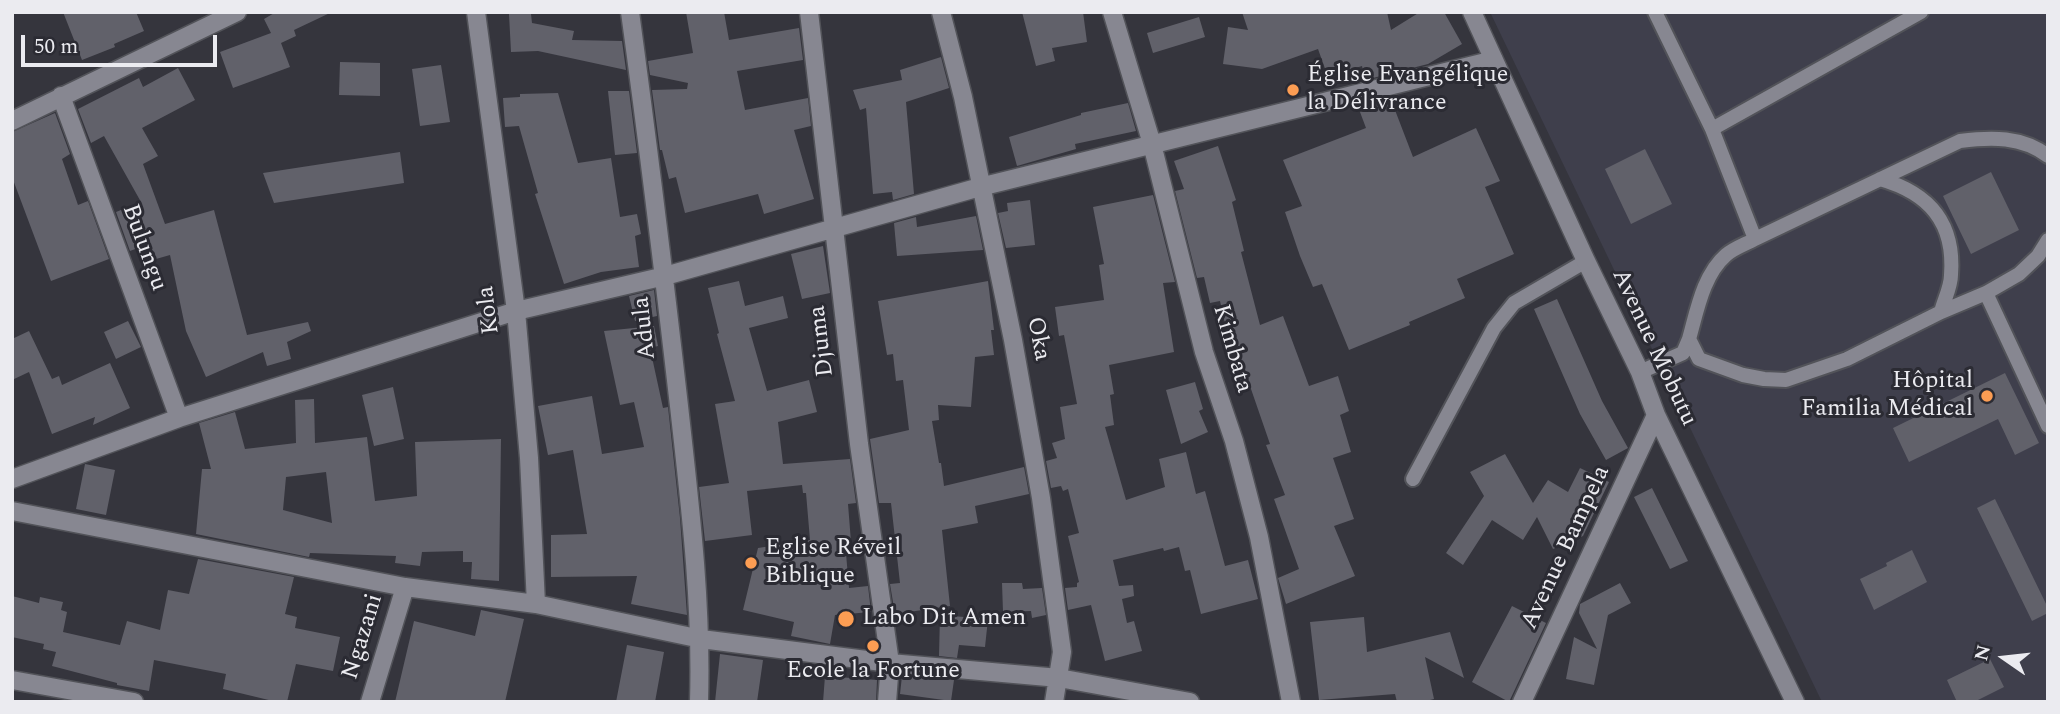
<!DOCTYPE html>
<meta charset="utf-8">
<style>
body{margin:0}
#map{position:relative;width:2060px;height:714px;overflow:hidden;background:#35353d;font-family:Spectral,serif}
canvas{display:block}
.frame{position:absolute;inset:0;border:14px solid #ebebf0;pointer-events:none}
.north{position:absolute;left:1969px;top:623px;width:70px;height:70px;-webkit-text-stroke:5px #2b2b33;paint-order:stroke;rotate:284deg;font-size:19px;font-weight:700;line-height:28px;text-align:center;color:#ebebf0}
.north::after{content:'';display:block;margin:auto;width:24px;height:32px;background:#ebebf0;clip-path:polygon(50% 0,100% 100%,50% 72%,0 100%)}
.scale{position:absolute;left:21px;top:35px;width:196px;height:32px;box-sizing:border-box;border:4px solid #ebebf0;border-top:0;padding-left:9px;font-size:21px;line-height:24px;white-space:nowrap;color:#ebebf0;-webkit-text-stroke:5px #2b2b33;paint-order:stroke}
</style>
<div id="map">
<canvas width="2060" height="714"></canvas>
<div class="frame"></div>
<div class="north">N</div>
<div class="scale">50 m</div>
</div>
<script>
const g = document.querySelector('canvas').getContext('2d');
g.lineJoin = 'round';
function fill(path, color) {
  g.fillStyle = color;
  g.fill(path, 'evenodd');
}
function stroke(path, color, width, dash) {
  g.strokeStyle = color;
  g.lineWidth = width;
  g.lineCap = dash ? 'butt' : 'round';
  g.setLineDash(dash || []);
  g.stroke(path);
}
function label(font, color, halo, rows, align = 'center') {
  g.font = font + ' Spectral,serif';
  g.lineWidth = 6;
  g.setLineDash([]);
  g.textBaseline = 'middle';
  g.strokeStyle = halo;
  g.fillStyle = color;
  for (const [text, x, y, turn = 0] of rows) {
    g.save();
    g.translate(x, y);
    g.rotate((+turn || 0) * Math.PI / 180);
    g.textAlign = isNaN(turn) ? turn : align;
    if (halo) g.strokeText(text, 0, 0);
    g.fillText(text, 0, 0);
    g.restore();
  }
}
const built = new Path2D(`
 M1490 12H2048V702H1822Z`);
const building = new Path2D(`
 M63 12H136L144 31 114 44 115 47 82 60Z
 M276 12H332L294 30 296 36 281 43 290 67 233 88 220 52 271 33 264 19Z
 M686 12H724L729 40 799 28 803 60 737 71 745 110 808 98 811 126 794 130 814 199 764 214 758 194 685 213 676 177 669 179 662 150H660L652 90 687 89 688 83 650 75 648 61 693 53Z
 M1022 12H1083L1087 42 1052 48 1055 61 1036 66Z
 M1242 12H1387L1391 30 1420 12H1444L1462 44 1428 64 1365 80 1362 66 1328 77 1318 49 1262 69 1223 64 1228 27 1248 30Z
 M509 14H531L532 23 574 31 572 40 622 41 626 70 538 51 511 52Z
 M1199 17 1205 37 1153 53 1147 33Z
 M941 57 949 88 906 102 914 194 893 200 892 192 873 194 866 108 860 110 853 90 902 80 900 70Z
 M340 62 380 63V96L339 95Z
 M441 65 450 122 420 126 412 69Z
 M178 68 195 100 142 128 158 156 143 164 165 224 214 210 247 335 308 322 311 331 287 342 291 359 267 366 263 352 206 377 186 331 170 255 142 263 138 248 130 251 116 212 141 202 104 136 91 143 78 109 139 78 143 87Z
 M608 91H629L637 153 615 155Z
 M558 93 578 163 611 158 620 217 637 214 641 234 635 236 639 267 601 272 564 284 535 194 538 193 519 126 505 127 503 98 520 97V94Z
 M1390 97 1413 157 1476 128 1500 181 1485 187 1514 254 1457 279 1465 298 1409 322 1410 325 1349 350 1322 284 1313 287 1300 256 1285 212 1302 206 1283 160 1366 128 1360 112 1371 108 1370 102Z
 M1128 103 1136 131 1075 144 1076 149 1017 166 1009 137 1081 115V113Z
 M55 113 70 154 62 159 78 205 88 201 109 259 51 281 12 177V132Z
 M1218 146 1236 200 1232 202 1244 251 1241 252 1260 325 1283 316 1309 386 1338 376 1349 411 1340 415 1351 452 1333 458 1354 519 1334 526 1355 576 1286 604 1278 578 1299 569 1274 499 1285 495 1266 445 1270 444 1251 389 1240 392 1220 301 1210 303 1204 277 1197 278 1175 191 1184 189 1174 161Z
 M1645 149 1672 204 1631 224 1605 169Z
 M400 152 404 183 274 203 263 173Z
 M1991 172 2019 230 1971 254 1943 196Z
 M1153 195 1175 282 1163 283 1174 352 1109 365 1114 394 1110 395 1114 425 1105 427 1126 500 1165 487 1159 459 1186 452 1196 494 1205 491 1225 566 1248 560 1258 599 1201 614 1190 570 1185 571 1179 547 1164 551 1163 548 1113 560 1119 586 1133 585 1134 596 1122 599 1127 623 1134 621 1142 651 1105 661 1091 605 1068 610 1065 588 1077 587V583L1079 582 1068 536 1079 533 1068 489 1063 491 1061 486 1051 488 1046 461 1057 458 1052 443 1065 439 1060 407 1077 404 1064 335 1059 336 1055 307 1104 300 1099 265 1104 264 1093 207Z
 M1030 200 1035 245 1006 248 998 213 1008 211 1007 203Z
 M976 216 983 250 897 256 894 223 916 217 917 227Z
 M823 246 830 293 802 299 791 254Z
 M739 281 745 306 783 296 788 318 749 328 767 391 809 380 817 412 778 422 783 464 850 459 856 503 848 504 851 542H845L849 588 868 586 871 612 835 615 830 644 791 636 794 622 743 610 758 548 810 540 806 493H803L802 485 747 491 752 535 705 541 699 487 729 483 715 404 735 401 717 334 719 333 708 288Z
 M988 281 994 330H991L994 355 975 357 971 407 938 405 939 420 932 421 939 463H941L944 486 1024 467 1029 494 975 506 978 523 942 530 950 606 895 614 890 584 900 583 891 503H879L870 439 909 430 903 380 896 381 893 354 887 355 878 301Z
 M654 290 657 316 635 321 629 296Z
 M1557 299 1602 401 1628 448 1606 460 1580 414 1534 309Z
 M128 321 141 347 116 359 104 332Z
 M654 326 658 346 650 348 663 408 668 407 680 518 687 615 631 604 637 576 551 577V535L587 534 573 450 548 455 538 406 592 396 602 454 644 447 634 402 620 405 604 331Z
 M29 331 52 379 59 376 62 385 110 363 130 408 93 425 95 417 52 434 29 372 12 380V339Z
 M2005 373 2039 443 2015 455 1998 419 1909 462 1893 428Z
 M1195 382 1203 409 1199 411 1208 432 1181 444 1166 390Z
 M393 387 404 439 374 446 362 395Z
 M314 399 315 443 367 437 375 501 417 496 415 442 501 439 499 581 471 579 472 562H463V551L422 552 420 566 395 563 396 556 310 553 309 557 196 534 202 469H211L199 423 235 412 245 449 296 443 295 400ZM326 472 332 523 283 510 286 477Z
 M1505 454 1533 503 1548 480 1568 492 1580 468 1609 482 1583 536 1553 549 1537 517 1523 540 1492 520 1463 565 1446 553 1484 496 1470 472Z
 M85 464 115 470 106 515 76 509Z
 M1652 488 1688 561 1670 569 1634 497Z
 M1995 499 2048 608V613L2032 621 1977 508Z
 M1912 550 1927 582 1874 610 1860 579 1887 566 1886 563Z
 M198 559 294 577 285 614 297 617 295 628 340 637 333 671 296 664 287 702H277L223 689 226 674 154 660 149 691 117 685V683L52 666 56 652 43 649 44 644 12 637V596L39 603 40 597 63 602 61 610 67 612 63 632 120 645 127 621 160 630 168 590 189 594Z
 M1002 583H1022L1023 589 1042 588 1046 615 1032 618 1031 611 1003 612Z
 M1620 583 1631 603 1608 615 1594 685 1566 679 1574 637 1597 649 1579 613 1580 604Z
 M1512 606 1546 623 1509 702 1472 682Z
 M481 610 524 619 505 702H395L414 621 475 636Z
 M940 615 988 619 985 647 959 645 957 658 939 656Z
 M1364 617 1367 652 1450 632 1464 678 1425 657 1434 699 1422 702H1397L1395 694 1319 700 1310 622Z
 M627 645 664 652 655 702H616Z
 M720 654 763 660 757 702H715Z
 M1990 659 2004 687 1974 702H1957L1947 680Z
 M825 676 877 680 876 702H823Z
 M902 676 954 680 951 701 900 694Z`);
const lane = new Path2D(`
 M1655 12 1712 129 1755 239
 M1712 129 1921 12
 M2048 156C2022 136 1991 137 1960 141L1755 239C1746 244 1734 248 1726 255 1703 275 1697 311 1689 339L1699 359 1743 375 1764 379 1786 380 1847 359 1941 312 1986 293 2019 274 2038 256 2048 240
 M1880 179C1929 193 1955 222 1951 275 1951 287 1944 300 1941 312
 M1986 293 2048 426
 M1640 372 1683 353 1689 339
 M1413 479 1494 328 1514 303 1586 261`);
const street = new Path2D(`
 M476 12 516 311 529 458 536 604
 M630 12C648 144 664 275 679 406 690 505 702 602 699 702
 M809 12 859 444 890 663 887 702
 M941 12 963 97 1013 340 1041 498 1062 652 1054 702
 M1112 12 1152 144 1204 352 1234 441 1259 537 1291 702
 M1472 12 1586 261 1640 372 1656 415 1795 702
 M61 96 179 418
 M12 121 237 12
 M12 479 179 418 516 311 665 276 980 187 1494 60
 M12 511 405 587 536 604 701 639 890 663 1059 678 1190 702
 M12 680 134 702
 M370 702 405 587
 M1522 702 1656 415`);
const markers = [
 [1293,90,7,"#fc9d53"],
 [1987,396,7,"#fc9d53"],
 [751,563,7,"#fc9d53"],
 [846,619,9,"#fc9d53"],
 [873,646,7,"#fc9d53"]
];
const poiNames = [
 ["Église Evangélique",1307,76],
 ["la Délivrance",1307,104],
 ["Hôpital",1973,382,"right"],
 ["Familia Médical",1973,410,"right"],
 ["Eglise Réveil",765,549],
 ["Biblique",765,577],
 ["Labo Dit Amen",862,619],
 ["Ecole la Fortune",873,672,"center"]
];
const streetNames = [
 ["Bulungu",143,248,70],
 ["Kola",490,310,-97],
 ["Adula",646,328,-96],
 ["Oka",1037,339,79],
 ["Djuma",823,341,-97],
 ["Avenue Mobutu",1653,348,65],
 ["Kimbata",1231,349,74],
 ["Avenue Bampela",1567,548,-65],
 ["Ngazani",364,637,-73]
];
fill(built, '#3f3f4c');
fill(building, '#61616a');
stroke(lane, '#525359', 18);
stroke(street, '#525359', 21);
stroke(lane, '#878791', 14);
stroke(street, '#878791', 18);
for (const [x, y, r, color] of markers) {
  const dot = new Path2D();
  dot.arc(x, y, r, 0, 2 * Math.PI);
  g.fillStyle = color;
  g.fill(dot);
  stroke(dot, '#2b2b33', 2.5);
}
label('24px', '#ebebf0', '#2b2b33', poiNames, 'left');
label('24px', '#ebebf0', '#2b2b33', streetNames);
</script>
